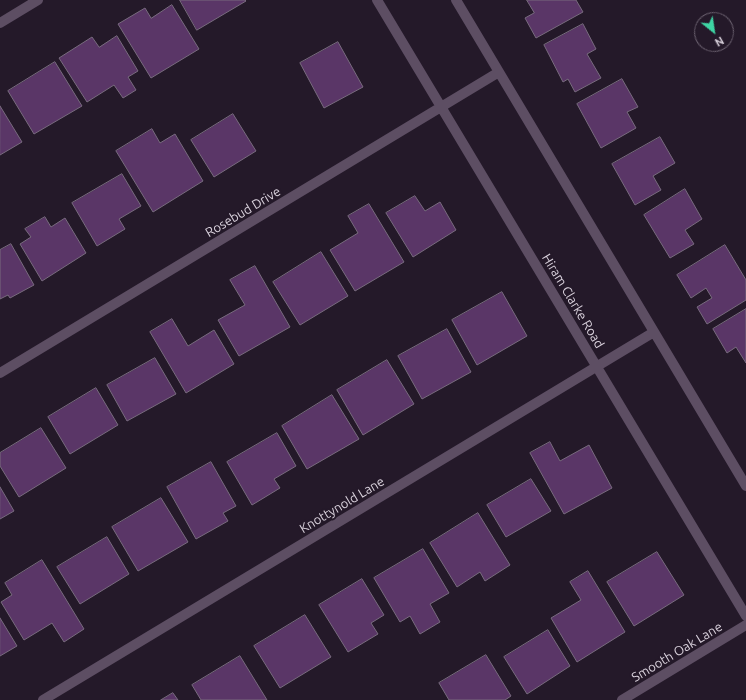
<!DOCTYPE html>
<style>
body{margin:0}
#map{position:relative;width:746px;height:700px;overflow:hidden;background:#241929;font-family:Ubuntu,sans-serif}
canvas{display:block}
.north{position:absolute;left:694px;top:12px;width:40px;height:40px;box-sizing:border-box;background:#241929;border:1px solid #6d6371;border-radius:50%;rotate:150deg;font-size:11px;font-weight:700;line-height:16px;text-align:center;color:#dad2dd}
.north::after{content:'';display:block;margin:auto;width:14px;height:18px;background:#3ed4a3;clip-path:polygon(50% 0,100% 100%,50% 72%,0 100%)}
</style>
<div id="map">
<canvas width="746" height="700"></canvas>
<div class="north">N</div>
</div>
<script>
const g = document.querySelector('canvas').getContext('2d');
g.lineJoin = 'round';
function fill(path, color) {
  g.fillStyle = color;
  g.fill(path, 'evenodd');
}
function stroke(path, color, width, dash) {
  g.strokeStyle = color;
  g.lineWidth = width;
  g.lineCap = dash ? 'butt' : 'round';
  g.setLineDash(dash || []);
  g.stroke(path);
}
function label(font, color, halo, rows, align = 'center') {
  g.font = font + ' Ubuntu,sans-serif';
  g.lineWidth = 4;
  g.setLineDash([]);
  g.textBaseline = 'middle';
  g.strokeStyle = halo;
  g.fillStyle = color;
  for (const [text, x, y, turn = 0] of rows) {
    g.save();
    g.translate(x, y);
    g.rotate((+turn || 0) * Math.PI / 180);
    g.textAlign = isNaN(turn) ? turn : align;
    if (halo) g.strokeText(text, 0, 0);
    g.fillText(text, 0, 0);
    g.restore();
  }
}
const building = new Path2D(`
 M180 0H245L246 1 197 30Z
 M527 0H576L583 12 536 38 525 18 534 13Z
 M172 5 199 49 151 78 118 24 145 8 151 18Z
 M583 24 596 49 587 54 601 78 575 92 568 79 563 82 544 45Z
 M117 36 138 71 128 77 136 90 123 98 114 85 87 102 59 58 92 37 99 47Z
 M338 42 363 87 324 108 300 63Z
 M55 62 82 106 34 134 8 91Z
 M622 79 638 107 627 112 636 128 601 148 577 104Z
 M0 106 22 142 0 155Z
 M233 114 256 151 214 177 191 140Z
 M152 129 160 143 175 134 203 181 153 212 116 151Z
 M660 137 675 163 653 176 661 190 635 205 612 164Z
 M122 174 141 206 119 219 125 229 97 246 72 203Z
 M685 189 702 219 685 230 694 244 670 258 644 215Z
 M415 196 425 211 440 202 456 230 413 257 386 213Z
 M369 204 404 262 355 291 330 250 358 233 348 216Z
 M45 217 51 227 65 218 86 253 42 281 20 244 31 237 25 229Z
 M11 244 34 285 10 298 8 295 0 299V250Z
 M725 245 746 280V300L707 324 697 307 712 298 706 288 691 298 677 275Z
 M321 252 348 296 300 325 273 282Z
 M255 266 290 327 239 356 218 320 245 305 230 280Z
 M502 292 527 336 477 365 452 320Z
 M746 309V363L736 347 727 353 713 329Z
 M172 319 188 346 214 330 234 364 186 393 150 332Z
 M447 329 471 372 422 399 398 356Z
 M155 358 176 394 127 421 107 385Z
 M387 360 414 404 363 435 337 390Z
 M96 388 118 425 70 454 48 417Z
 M332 395 359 439 307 469 282 426Z
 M41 428 66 468 19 497 0 466V453Z
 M277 433 296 466 274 479 280 488 252 505 227 462Z
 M550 442 560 461 589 445 612 488 564 514 530 453Z
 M211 462 236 506 223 513 228 521 196 539 167 487Z
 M531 479 551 511 506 537 487 505Z
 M0 487 14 511 0 519Z
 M161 498 188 542 138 571 112 527Z
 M478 513 510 565 485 581 480 572 457 587 430 543Z
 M107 537 129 574 80 604 57 567Z
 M423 549 449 593 430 604 440 622 420 634 410 616 400 622 374 578Z
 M657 552 684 595 634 626 607 582Z
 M42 560 84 629 64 642 52 623 24 640 1 602 12 595 5 583Z
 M588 571 625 632 577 662 551 618 581 600 570 582Z
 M362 579 384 615 371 623 378 634 348 652 319 605Z
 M305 615 331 657 280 688 254 646Z
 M0 618 17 646 0 656Z
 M548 630 570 666 527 694 504 657Z
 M486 655 511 696 505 700H449L439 683Z
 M240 656 267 700H201L192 685Z
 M173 693 178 700H161Z`);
const minor = new Path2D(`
 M377 0 746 616
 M456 0 746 486
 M0 23 38 0
 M0 373 499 72
 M43 700 654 332
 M622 700 746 625`);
const streetNames = [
 ["Rosebud Drive",243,212,-31],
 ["Hiram Clarke Road",573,301,59],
 ["Knottynold Lane",342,505,-31],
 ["Smooth Oak Lane",677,652,-31]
];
fill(building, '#5a3667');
stroke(building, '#786b7e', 1);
stroke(minor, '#5d4e63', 10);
label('13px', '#dad2dd', '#241929', streetNames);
</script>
